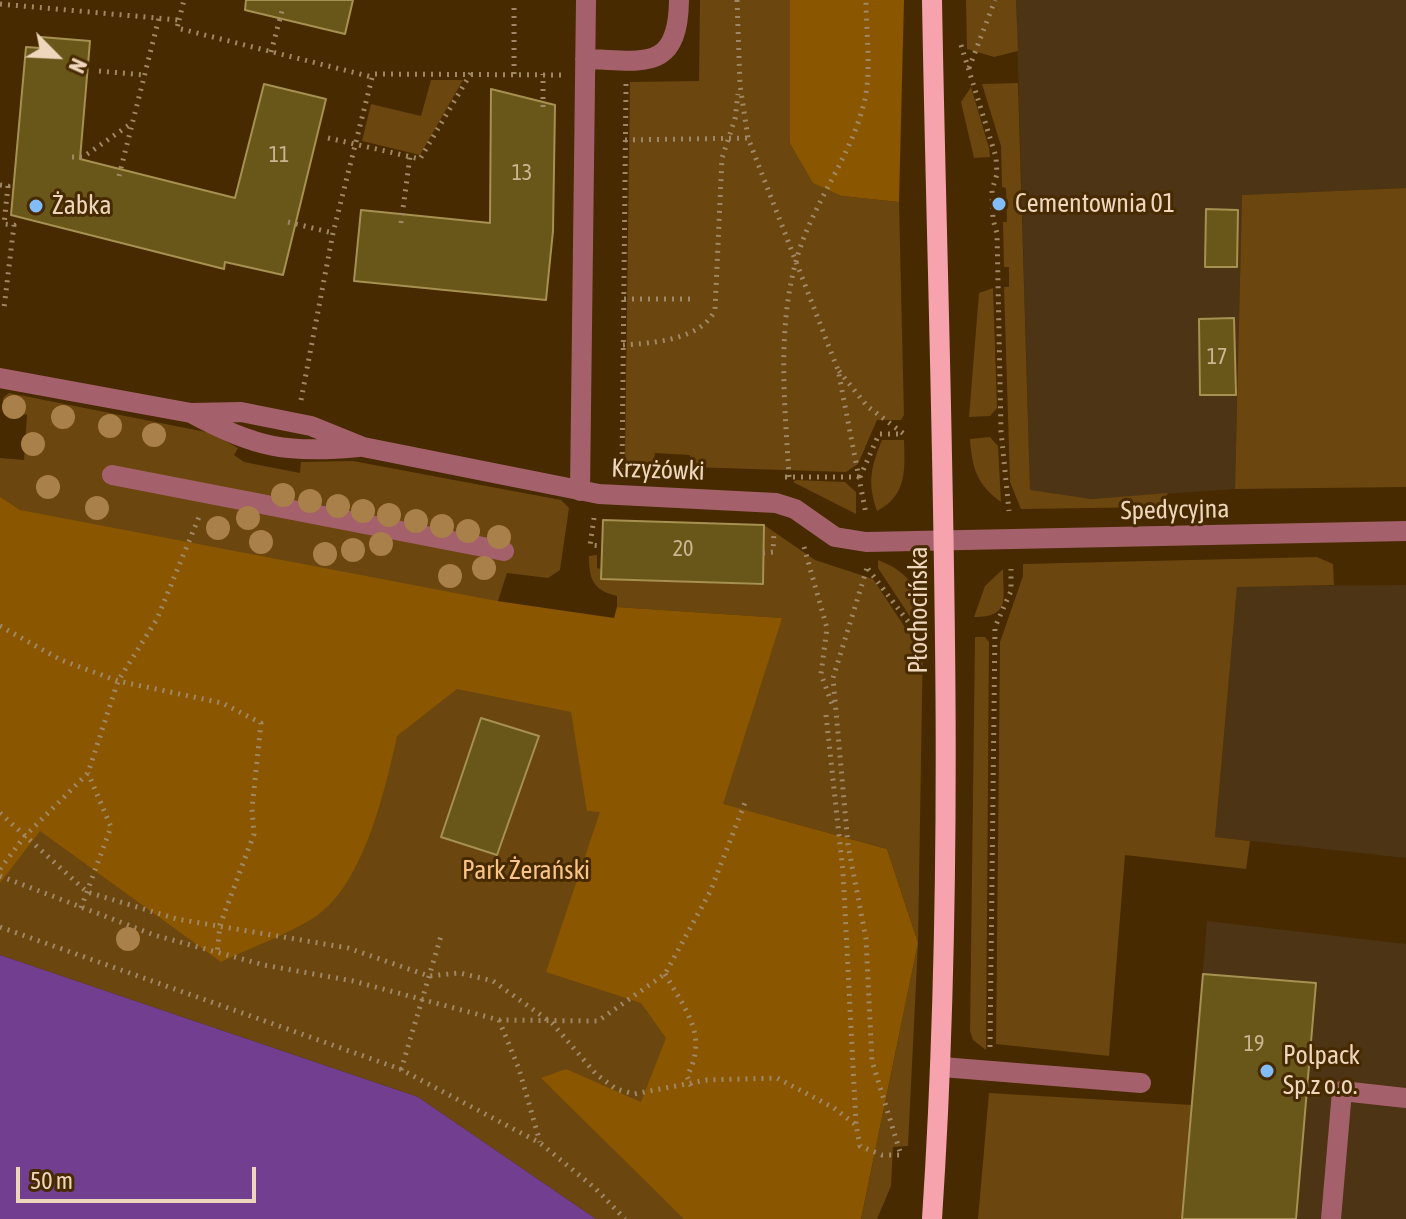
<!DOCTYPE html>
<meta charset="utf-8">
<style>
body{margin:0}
#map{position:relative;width:1406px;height:1219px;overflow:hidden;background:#472a00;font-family:"Asap Condensed",sans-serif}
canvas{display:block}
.north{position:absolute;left:16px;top:16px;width:80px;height:80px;-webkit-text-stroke:6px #472a00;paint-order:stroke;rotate:114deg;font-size:22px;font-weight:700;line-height:32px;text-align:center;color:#edd6bb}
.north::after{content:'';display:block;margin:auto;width:28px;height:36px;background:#edd6bb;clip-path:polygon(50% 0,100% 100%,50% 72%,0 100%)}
.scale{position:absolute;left:16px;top:1167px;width:240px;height:36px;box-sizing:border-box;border:4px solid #edd6bb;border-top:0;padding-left:10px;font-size:24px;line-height:28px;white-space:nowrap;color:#edd6bb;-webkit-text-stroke:6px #472a00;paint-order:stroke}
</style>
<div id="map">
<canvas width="1406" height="1219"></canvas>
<div class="north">N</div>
<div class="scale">50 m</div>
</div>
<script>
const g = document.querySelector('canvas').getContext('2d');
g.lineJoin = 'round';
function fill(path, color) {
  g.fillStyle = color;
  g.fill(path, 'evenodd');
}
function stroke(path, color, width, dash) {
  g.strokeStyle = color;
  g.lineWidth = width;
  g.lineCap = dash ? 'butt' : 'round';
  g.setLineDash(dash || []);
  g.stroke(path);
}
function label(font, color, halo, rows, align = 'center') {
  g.font = font + ' "Asap Condensed",sans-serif';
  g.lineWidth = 6;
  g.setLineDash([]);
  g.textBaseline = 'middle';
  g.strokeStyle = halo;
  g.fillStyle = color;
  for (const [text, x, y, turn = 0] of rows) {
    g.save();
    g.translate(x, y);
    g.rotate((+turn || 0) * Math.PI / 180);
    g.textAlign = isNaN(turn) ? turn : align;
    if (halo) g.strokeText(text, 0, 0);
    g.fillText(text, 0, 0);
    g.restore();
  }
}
const built = new Path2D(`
 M1016 0H1406V188L1242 195 1235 489 1092 499 1030 491Z
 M1406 585V858L1215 837 1237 586Z
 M1207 921 1406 944V1219H1183Z`);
const green = new Path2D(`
 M700 0H790V143L842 196 899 202 904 415 901 420H877L858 464 846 472 690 467V455L655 453 653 467 630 465 625 460 630 82 699 81Z
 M966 0H1016L1018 51 994 57 967 49Z
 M431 80H463L420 155 362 141 371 104 421 116Z
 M1018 83 1030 490 1092 499 1168 493 1159 507 1021 509 1010 482 1004 287H1009V267H1004L1003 222H1007L1006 188 1002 187 1001 146 982 84Z
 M971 87 989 148 990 157 974 158 961 102Z
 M1406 188V487L1235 489 1242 195Z
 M993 288 997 408 990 416 969 417 979 293Z
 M9 393 211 433 238 448 234 455 244 462 300 473 301 462 353 461 561 500 569 508 560 570 548 578 507 573 498 601 758 692 781 618 617 607V596C593 590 589 580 589 556L597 555V568L601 569 602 579 762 585 764 525 815 560 873 579 912 638 923 639 918 943 908 1146 893 1147 891 1186 877 1219H861L918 943 887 849 774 818 821 1219H596L418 1097 0 955V458L24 460 27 415 2 410 3 398Z
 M990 437 998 446 1001 502C977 485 972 468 970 439Z
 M882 440H904C905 471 907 495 877 511 867 482 871 467 882 440Z
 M796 480 845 482 856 492V514L793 482Z
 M1317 557 1333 564 1334 585 1237 587 1215 837 1250 841 1246 869 1125 855 1109 1056 996 1044 1000 642 1023 576V564Z
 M878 560C907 571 920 588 923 618H911L878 568Z
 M1003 569C1003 599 1011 617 974 617L985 586Z
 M975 637H985L989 642 986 1050 973 1040 970 1031Z
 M989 1093 1192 1105 1182 1219H978Z`);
const forest = new Path2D(`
 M790 0H904L899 202 842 196 813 183 790 143Z
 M0 497 20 510 497 601 614 618 617 607 782 618 723 804 887 849 918 943 861 1219H684L541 1078 566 1069 641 1102 666 1038 641 1003 546 972 600 812 587 811 571 712 457 689 397 736C385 790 364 884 315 917 287 935 251 947 221 962L40 831 0 883Z`);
const water = new Path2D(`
 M0 955 418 1097 596 1219H0Z`);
const building = new Path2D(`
 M246 0H353L345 34 245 10Z
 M41 37 90 41 80 159 235 198 264 84 326 99 283 275 225 262 224 269 11 215 26 47 40 48Z
 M491 89 555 105 553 231 546 300 354 281 361 210 490 223Z
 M1206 209 1238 210 1237 267H1205Z
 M1234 318 1236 395H1200L1199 319Z
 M603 520 764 525 763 584 601 579Z
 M481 718 539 736 497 855 441 837Z
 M1203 974 1316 983 1296 1219H1182Z`);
const path = new Path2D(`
 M737 0 740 85 748 138 838 370 866 514
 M0 4 179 20 177 28 372 77
 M179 20 184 0
 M961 45 996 157 997 174 992 190 993 220 997 233 1001 431 1009 511
 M271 52 282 11
 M969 68 995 0
 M99 71 145 75
 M514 74V8
 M543 107V74
 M328 138 420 159 471 73
 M625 140 748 138
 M72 157H83L132 123
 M119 176 159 18
 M0 185 8 186 4 224 14 225 4 308
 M288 222 333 233
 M401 223 410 157
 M624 299H696
 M623 345C653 343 701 340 715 310L722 158 735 119 738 94
 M839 371 867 406 904 434
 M301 400 333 233 373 74 561 75
 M622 470 626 83
 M785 477H860
 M789 477C785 406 777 335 795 265 809 208 850 160 864 103 872 72 866 32 866 0
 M860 477 879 434H903
 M594 518 590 545 602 546
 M804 547 827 628 821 674 833 707
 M763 553 773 552 774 532
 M868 569 913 628H920
 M0 626 61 660 118 681 222 703 261 723 252 809 254 834 220 925 217 954
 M826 715 843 872 856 1124
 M0 813 87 892 177 919 348 948 429 976 460 973 493 981 552 1023 596 1074 616 1089 634 1094 707 1080 777 1078 834 1108 856 1125 860 1146 882 1155H901L872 1061 866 939 848 845 833 678 867 568
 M0 869 24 837 88 773 118 681 157 619 199 517
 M0 876 154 935 264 965 353 981 499 1020 598 1021 665 974 710 892 746 800
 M81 908 111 827 88 773
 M0 927 400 1069 540 1143 596 1189 625 1219
 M665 974C685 1009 709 1036 687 1076L691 1086
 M499 1020 519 1069 540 1142
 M990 1047 995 627 1011 591V569
 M401 1070 441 936`);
const minor = new Path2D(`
 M585 59C642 60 678 74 679 0
 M0 378 191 413 241 412 311 426 363 447 599 494 776 503 795 509 835 537 866 542 1406 531
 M191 413C255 448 288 454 359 447
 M112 475 504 551
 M580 491 586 0
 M942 1067 1141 1083
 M1331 1219 1342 1091 1406 1098`);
const major = new Path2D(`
 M932 0C939 406 959 813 932 1219`);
const trees = [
 [14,407],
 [63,417],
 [110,426],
 [154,435],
 [33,444],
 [48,487],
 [283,495],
 [310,501],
 [338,506],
 [97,508],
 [363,511],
 [389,515],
 [248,518],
 [416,521],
 [442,526],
 [218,528],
 [468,531],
 [499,537],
 [261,542],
 [381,544],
 [353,550],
 [325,554],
 [484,568],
 [450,576],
 [128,939]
];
const markers = [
 [999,204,8,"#82bcfa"],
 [36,206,8,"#82bcfa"],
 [1267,1071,8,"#82bcfa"]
];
const numberNames = [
 ["11",279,155],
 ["13",522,173],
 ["17",1217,357],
 ["20",683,549],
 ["19",1254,1044]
];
const poiNames = [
 ["Cementownia 01",1015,204],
 ["Żabka",52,206],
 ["Polpack",1283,1056],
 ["Sp.z o.o.",1283,1086]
];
const streetNames = [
 ["Krzyżówki",658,470,2],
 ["Spedycyjna",1175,510,-1],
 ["Płochocińska",919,610,-90]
];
const parkNames = [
 ["Park Żerański",526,871]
];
fill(built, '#4d3414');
fill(green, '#6b460e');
fill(forest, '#8a5700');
fill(water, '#713e90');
fill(building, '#695619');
stroke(building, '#a79151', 2);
stroke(path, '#a08765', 5, [2, 6]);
stroke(minor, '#a5616b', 20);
stroke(major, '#f6a3ae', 20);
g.fillStyle = '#a97f4a';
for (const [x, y] of trees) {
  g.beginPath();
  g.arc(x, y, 12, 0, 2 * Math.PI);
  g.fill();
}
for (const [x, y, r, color] of markers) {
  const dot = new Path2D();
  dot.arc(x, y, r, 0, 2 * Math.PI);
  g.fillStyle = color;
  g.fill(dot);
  stroke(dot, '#472a00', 3);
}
label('22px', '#ccb692', null, numberNames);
label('26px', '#edd6bb', '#472a00', poiNames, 'left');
label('26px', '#edd6bb', '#472a00', streetNames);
label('26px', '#f9c586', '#472a00', parkNames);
</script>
